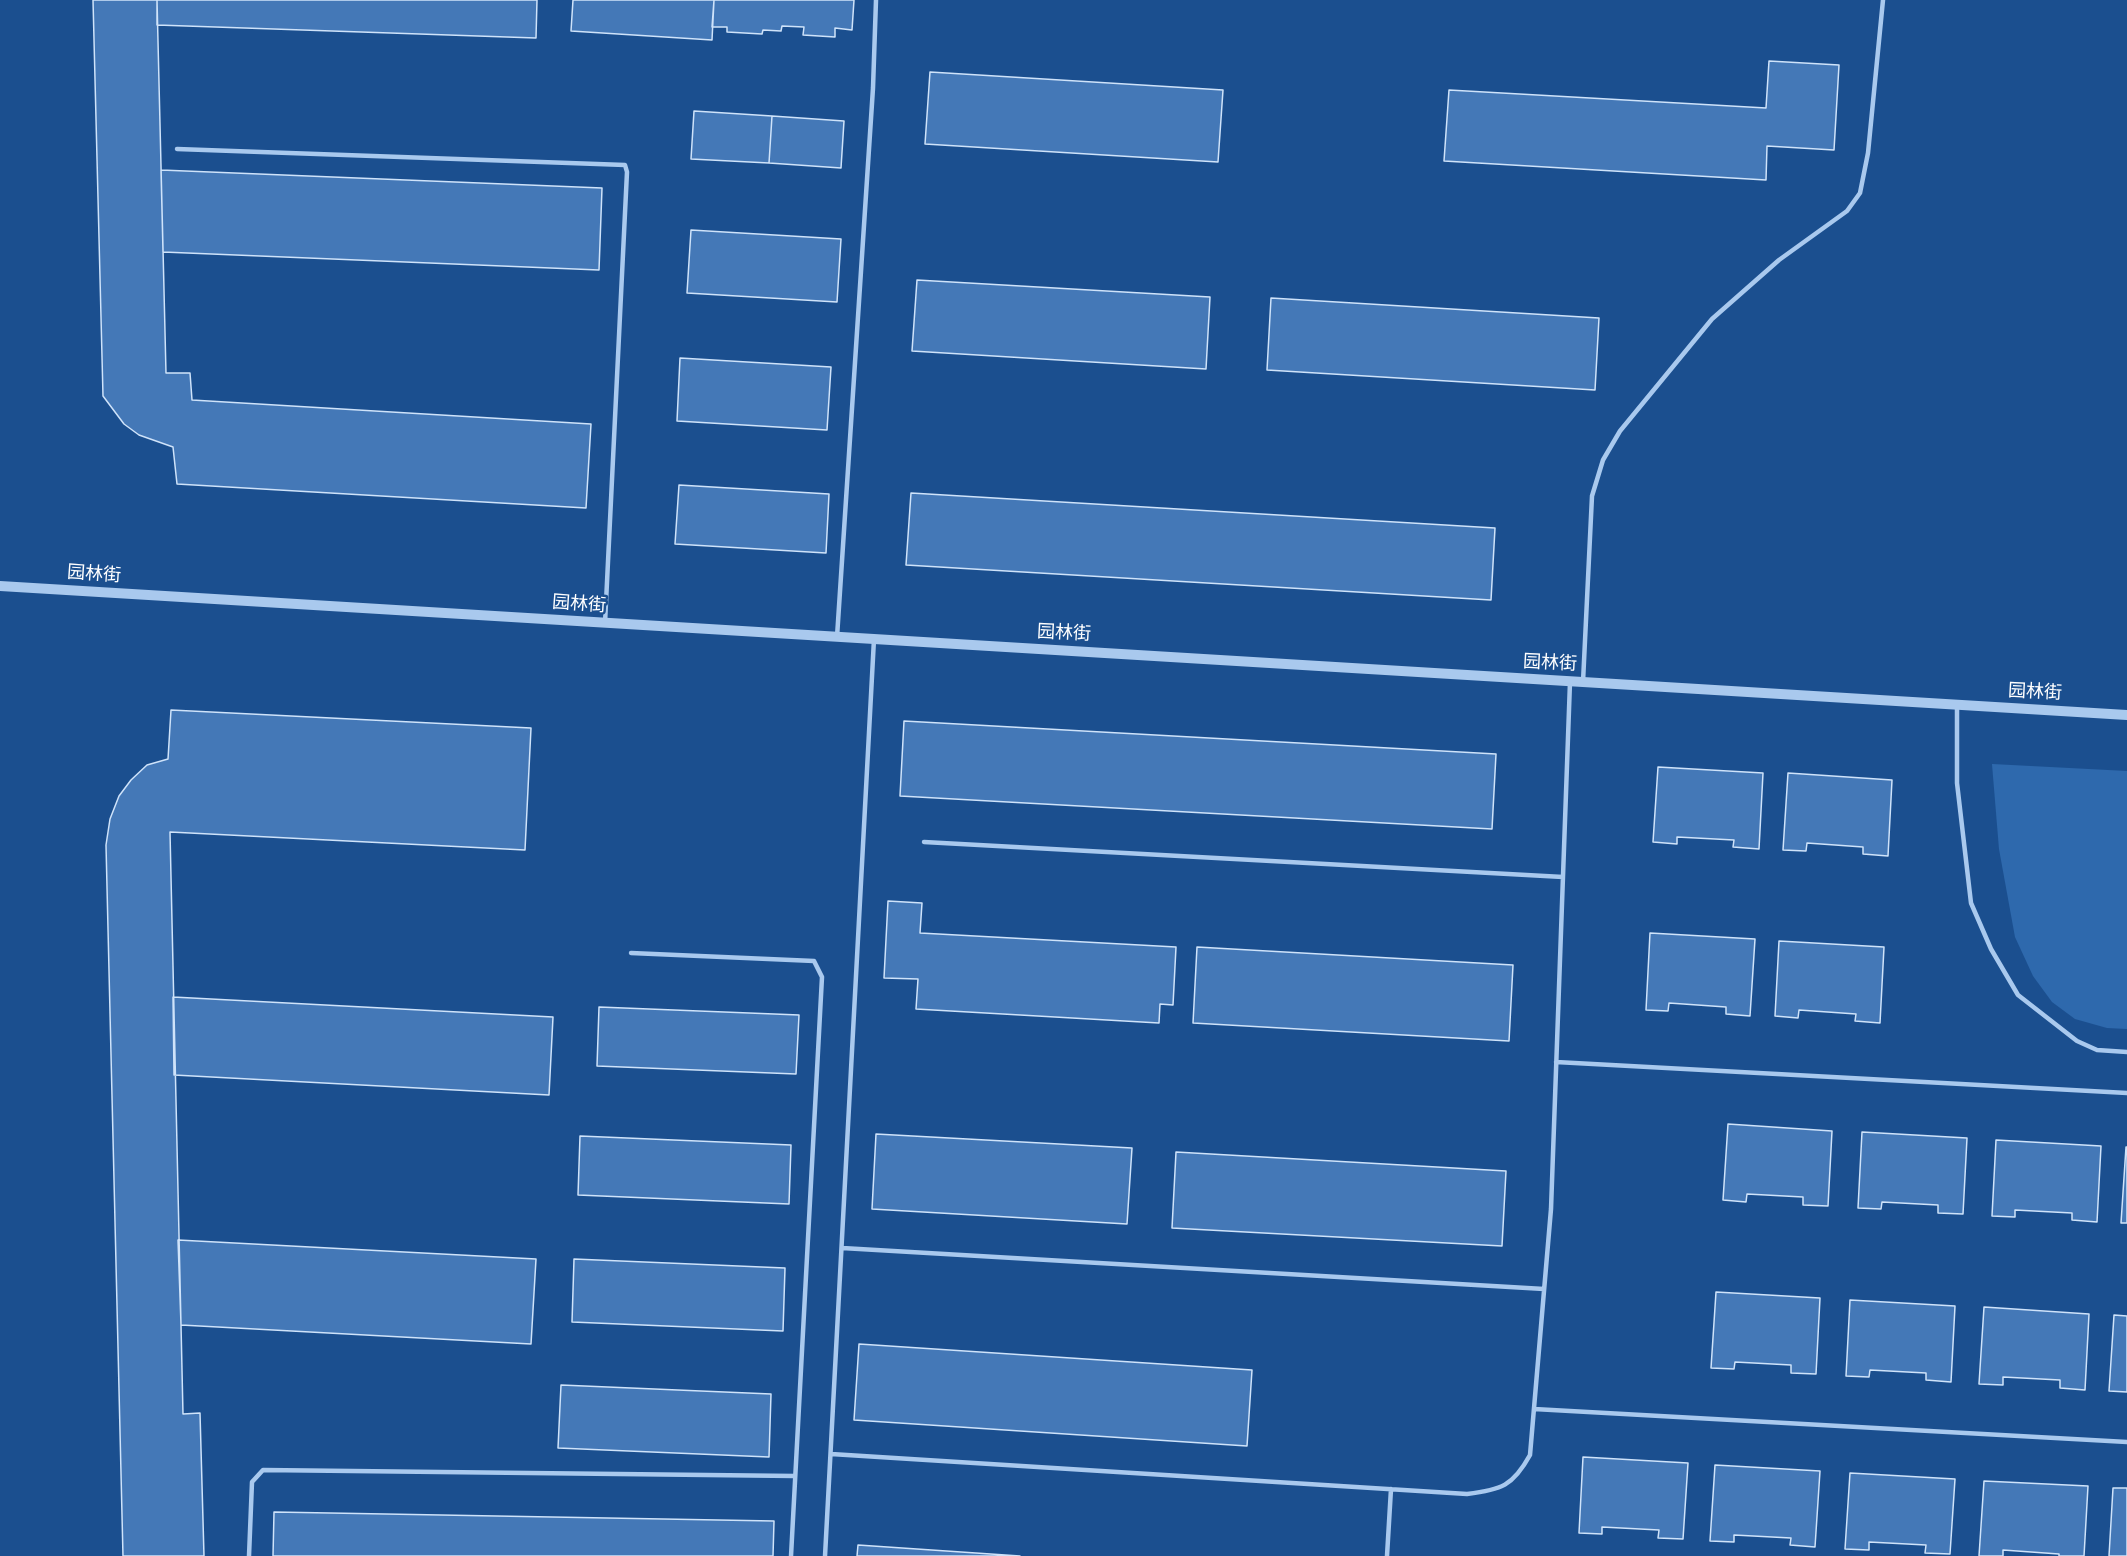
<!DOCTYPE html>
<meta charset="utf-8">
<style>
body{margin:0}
canvas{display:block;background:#1b4f8f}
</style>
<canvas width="2127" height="1556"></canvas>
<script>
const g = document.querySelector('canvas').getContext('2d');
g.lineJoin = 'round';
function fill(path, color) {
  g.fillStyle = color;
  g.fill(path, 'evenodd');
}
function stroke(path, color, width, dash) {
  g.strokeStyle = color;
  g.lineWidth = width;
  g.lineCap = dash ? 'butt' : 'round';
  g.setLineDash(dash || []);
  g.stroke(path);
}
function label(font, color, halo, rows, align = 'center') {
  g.font = font + ' Jost,"Noto Sans SC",sans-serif';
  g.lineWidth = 5;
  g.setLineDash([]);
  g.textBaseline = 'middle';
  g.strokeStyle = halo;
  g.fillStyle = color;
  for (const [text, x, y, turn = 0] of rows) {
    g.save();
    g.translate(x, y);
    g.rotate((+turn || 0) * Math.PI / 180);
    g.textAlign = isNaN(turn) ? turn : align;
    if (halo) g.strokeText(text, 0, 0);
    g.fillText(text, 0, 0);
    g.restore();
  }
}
const green = new Path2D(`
 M1992 764 2127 771V1029L2107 1028 2075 1019 2052 1002 2033 976 2015 937 1999 849Z`);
const building = new Path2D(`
 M93 0H157L166 373H190L192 400 591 424 586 508 177 484 173 447 139 435 124 424 103 396Z
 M157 0H537L536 38 157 25Z
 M573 0H714L712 40 571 31Z
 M714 0H854L852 30 835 28V37L803 35 804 27 782 26 781 31 763 30 762 34 727 32V27H712Z
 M1769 61 1839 65 1834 150 1767 146 1766 180 1444 161 1449 90 1766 108Z
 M930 72 1223 90 1218 162 925 144Z
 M694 111 772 116 769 163 691 159Z
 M772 116 844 121 841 168 769 163Z
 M161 170 602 188 599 270 163 252Z
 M691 230 841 239 837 302 687 293Z
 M917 280 1210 297 1206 369 912 351Z
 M1271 298 1599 318 1595 390 1267 370Z
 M680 358 831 367 827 430 677 421Z
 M679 485 829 494 826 553 675 544Z
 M911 493 1495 528 1491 600 906 565Z
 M171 710 531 728 525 850 170 832 183 1414 200 1413 204 1556H123L106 845 110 819 119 796 131 780 147 765 168 759Z
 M904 721 1496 754 1492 829 900 796Z
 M1658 767 1763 773 1759 849 1733 847 1734 840 1677 837V844L1653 842Z
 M1788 773 1892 780 1888 856 1863 854V847L1807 843 1806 851 1783 850Z
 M888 901 922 903 920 933 1176 947 1173 1005 1160 1004 1159 1023 916 1009 918 979 884 978Z
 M1650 933 1755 939 1750 1016 1726 1014V1007L1669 1003 1668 1011 1646 1010Z
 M1779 941 1884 947 1880 1023 1855 1021 1856 1014 1799 1010 1798 1018 1775 1016Z
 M1197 947 1513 965 1509 1041 1193 1023Z
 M173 997 553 1017 549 1095 174 1075Z
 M599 1007 799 1015 796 1074 597 1066Z
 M1728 1124 1832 1131 1828 1206 1803 1205V1197L1747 1194 1746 1202 1723 1200Z
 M1862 1132 1967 1138 1963 1214 1938 1213V1205L1882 1202 1881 1209 1858 1208Z
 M876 1134 1132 1148 1127 1224 872 1209Z
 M580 1136 791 1145 789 1204 578 1195Z
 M1996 1140 2101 1146 2097 1222 2072 1220V1213L2015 1210V1217L1992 1216Z
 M2126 1147H2127V1223H2121Z
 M1176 1152 1506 1171 1502 1246 1172 1228Z
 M178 1240 536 1259 531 1344 181 1325Z
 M574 1259 785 1268 783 1331 572 1322Z
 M1716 1292 1820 1298 1816 1374 1791 1373V1365L1735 1362 1734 1369 1711 1368Z
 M1850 1300 1955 1306 1951 1382 1926 1380V1373L1870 1370 1869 1377 1846 1376Z
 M1984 1307 2089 1314 2085 1390 2060 1388V1380L2003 1377V1385L1979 1384Z
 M2114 1315 2127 1316V1392L2109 1391Z
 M859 1344 1252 1370 1247 1446 854 1420Z
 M561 1385 771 1394 769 1457 558 1448Z
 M1583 1457 1688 1463 1683 1539 1658 1538 1659 1530 1602 1527V1534L1579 1533Z
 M1715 1465 1820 1471 1815 1547 1790 1545 1791 1538 1734 1535V1542L1710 1541Z
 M1850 1473 1955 1479 1950 1554 1925 1553 1926 1545 1869 1542V1550L1845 1549Z
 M1984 1481 2088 1486 2084 1556H2059V1554L2003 1550V1556H1979Z
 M2113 1488H2127V1556H2109Z
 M274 1512 774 1521 773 1556H273Z
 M858 1545 1020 1556H857Z`);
const service = new Path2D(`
 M177 149 625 165 627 172 605 623
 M837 637 873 88 876 0
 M1583 682 1592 496 1603 460 1620 431 1712 319 1779 260 1847 211 1860 193 1868 153 1883 0
 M1957 705V783L1971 903 1991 949 2018 995 2077 1041 2097 1050 2127 1052
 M924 842 1563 877
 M631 953 814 961 822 977 791 1556
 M1556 1062 2127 1093
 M842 1248 1544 1289
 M1534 1409 2127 1442
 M831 1454 1467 1494C1501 1490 1513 1486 1530 1455L1551 1209 1570 682
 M249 1556 252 1482 263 1470 795 1476
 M825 1556 874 639
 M1387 1556 1391 1489`);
const tertiary = new Path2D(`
 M0 586 2127 715`);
const streetNames = [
 ["园林街",94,575,4],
 ["园林街",579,605,4],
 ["园林街",1064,634,3],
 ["园林街",1550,664,3],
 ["园林街",2035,693,3]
];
fill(green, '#2e69ad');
fill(building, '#4478b7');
stroke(building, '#cfe3fa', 1.5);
stroke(service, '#a9c9ee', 4.5);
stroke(tertiary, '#a9c9ee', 10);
label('18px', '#fff', '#1b4f8f', streetNames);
</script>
